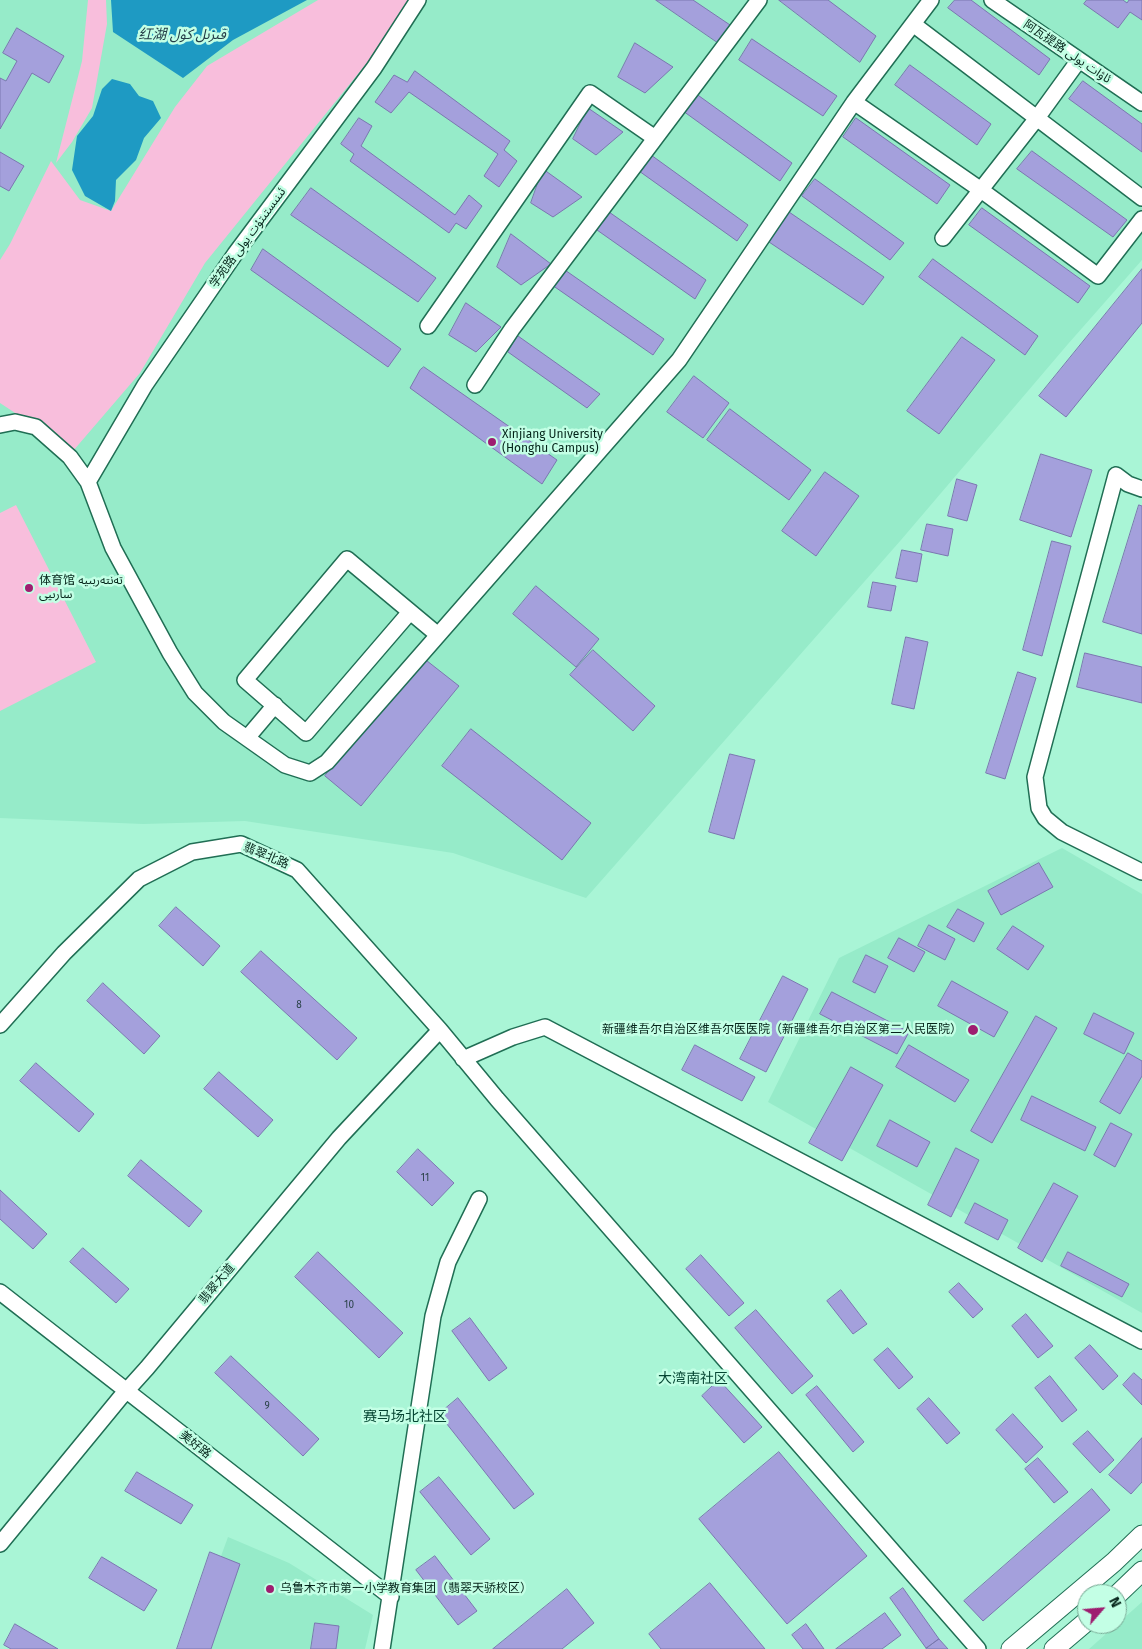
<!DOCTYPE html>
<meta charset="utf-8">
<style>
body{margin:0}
#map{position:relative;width:1142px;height:1649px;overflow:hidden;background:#a9f5d6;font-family:"Fira Sans",sans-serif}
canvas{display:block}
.north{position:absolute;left:1077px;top:1584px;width:50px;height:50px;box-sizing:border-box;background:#c3ffe5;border:1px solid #77a793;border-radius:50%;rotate:63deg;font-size:14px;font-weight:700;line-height:20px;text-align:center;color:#042419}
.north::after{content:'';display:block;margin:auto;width:18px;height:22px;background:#9e1d70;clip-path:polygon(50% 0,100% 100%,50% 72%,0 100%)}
</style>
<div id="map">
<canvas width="1142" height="1649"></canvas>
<div class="north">N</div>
</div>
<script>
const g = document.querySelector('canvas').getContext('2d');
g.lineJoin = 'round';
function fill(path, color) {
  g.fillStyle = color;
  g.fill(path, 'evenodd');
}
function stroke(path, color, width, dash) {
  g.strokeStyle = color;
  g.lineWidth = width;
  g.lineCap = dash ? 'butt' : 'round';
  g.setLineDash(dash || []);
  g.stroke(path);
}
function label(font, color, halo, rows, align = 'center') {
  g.font = font + ' "Fira Sans","Noto Sans Arabic","Noto Sans SC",sans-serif';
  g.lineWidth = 5;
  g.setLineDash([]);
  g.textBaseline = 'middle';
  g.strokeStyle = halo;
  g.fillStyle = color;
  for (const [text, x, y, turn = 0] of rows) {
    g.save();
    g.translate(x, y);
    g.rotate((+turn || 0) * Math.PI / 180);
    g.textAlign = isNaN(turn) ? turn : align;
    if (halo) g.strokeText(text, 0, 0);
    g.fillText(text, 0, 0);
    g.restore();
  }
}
const built = new Path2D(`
 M0 0H1142V260L1068 344 901 540 586 898 453 853 245 821 143 824 0 818Z
 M1062 848 1142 894V1313L768 1102 839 958Z
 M228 1537 289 1563 373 1615 365 1649H187Z
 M1142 1602V1649H1089Z`);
const green = new Path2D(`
 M88 0H106L107 24 92 108 72 142 56 163 82 61Z
 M318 0H411L387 38 205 263 140 373 73 451 0 403V260L10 244 51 161 80 200 111 211 175 107 207 66Z
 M16 505 96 662 0 711V513Z`);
const water = new Path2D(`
 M111 0H307L233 40 183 78 113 32Z
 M112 79 130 84 139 96 153 101 161 118 144 138 136 160 116 180 115 201 111 211 85 196 72 170 77 136 93 116 102 89Z`);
const building = new Path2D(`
 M656 0H693L736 29 723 46Z
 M779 0H828L876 36 860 62Z
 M955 0H971L1050 59 1039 75 948 8Z
 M1087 0H1123L1127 3 1129 0H1142V20L1130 12 1118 28 1084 4Z
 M17 28 64 56 49 83 32 73 0 129V78L6 81 17 61 3 53Z
 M752 39 837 96 823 116 739 60Z
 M635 43 673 67 645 93 618 77Z
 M910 65 991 124 977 145 895 85Z
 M415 71 510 141 504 150 517 161 499 187 484 176 498 154 409 92 391 113 375 102 394 75 407 82Z
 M1083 81 1142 124V152L1069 99Z
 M695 93 792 163 780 181 683 111Z
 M588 108 623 132 596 155 573 139Z
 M359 118 372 126 361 146 455 215 469 195 482 206 466 229 456 223 449 233 350 161 354 154 341 144Z
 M856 118 950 185 937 204 843 137Z
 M1032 151 1127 220 1113 237 1017 169Z
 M0 152 24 166 9 191 0 186Z
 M651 155 748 225 737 241 639 171Z
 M543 169 582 197 553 217 531 203Z
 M815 179 904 243 890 260 802 196Z
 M311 188 436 278 418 302 291 215Z
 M982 208 1090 286 1078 303 969 225Z
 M609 212 706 280 695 299 597 230Z
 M789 212 884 277 863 305 769 242Z
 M511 234 551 264 521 285 497 267Z
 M263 249 401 349 388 367 251 270Z
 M933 259 1038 336 1025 355 919 277Z
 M562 268 664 339 653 355 552 285Z
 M1142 269V323L1066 417 1039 396Z
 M466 303 501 327 476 352 449 335Z
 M518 336 600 394 587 408 508 352Z
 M962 337 995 360 939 434 907 411Z
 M424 367 557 460 542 484 410 388 420 370Z
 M694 376 729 403 703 438 667 412Z
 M730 409 811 470 789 500 707 440Z
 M1041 454 1092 470 1071 537 1020 520Z
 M825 472 859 496 816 556 782 531Z
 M957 479 977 485 967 521 948 516Z
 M1139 505 1142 506V634L1103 622Z
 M927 524 953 529 948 556 921 550Z
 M1052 541 1071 546 1042 656 1023 650Z
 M902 550 922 554 917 582 896 578Z
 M873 582 896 586 891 611 868 607Z
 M536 586 599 639 576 667 513 614Z
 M906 637 928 642 914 709 892 704Z
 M593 650 655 706 633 731 570 675Z
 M1085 653 1142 667V703L1077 687Z
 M422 657 459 686 361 806 325 776Z
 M1018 672 1036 678 1005 779 986 773Z
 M471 729 591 823 562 860 442 766Z
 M730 754 755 760 734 839 709 832Z
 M1039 863 1053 887 1001 915 988 891Z
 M176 907 220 946 203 966 159 926Z
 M958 909 984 923 974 942 947 927Z
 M929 925 955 939 945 960 918 946Z
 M1013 926 1044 946 1028 970 997 949Z
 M899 938 925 952 914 972 888 958Z
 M261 951 357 1038 337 1060 241 972Z
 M866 955 888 966 875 993 853 982Z
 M783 976 808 989 766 1072 740 1059Z
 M952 981 1008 1012 994 1037 938 1006Z
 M103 983 160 1036 144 1054 87 1001Z
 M832 992 909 1032 897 1054 820 1014Z
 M1094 1013 1134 1033 1124 1054 1084 1034Z
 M1036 1016 1057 1028 992 1143 971 1131Z
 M695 1045 755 1077 742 1101 682 1070Z
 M909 1045 969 1080 955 1102 896 1067Z
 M1128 1053 1142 1061V1076L1120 1114 1100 1102Z
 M36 1063 94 1114 79 1132 20 1081Z
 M851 1067 883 1085 842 1161 809 1143Z
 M219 1072 273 1120 258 1137 204 1089Z
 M1032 1096 1096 1127 1085 1151 1021 1120Z
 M890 1120 930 1142 917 1167 877 1146Z
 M1111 1123 1132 1134 1115 1167 1094 1155Z
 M956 1148 979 1160 951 1217 928 1205Z
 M418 1149 454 1183 432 1206 397 1172Z
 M141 1160 202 1211 189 1227 128 1176Z
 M1054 1183 1078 1196 1042 1262 1018 1248Z
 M0 1190 47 1234 33 1249 0 1219Z
 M975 1203 1008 1220 998 1240 965 1223Z
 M83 1248 129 1289 116 1303 70 1262Z
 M318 1252 403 1333 379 1358 295 1277Z
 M1068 1252 1129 1284 1122 1297 1061 1266Z
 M701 1255 744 1303 729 1316 686 1269Z
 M959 1283 983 1309 973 1318 949 1292Z
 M841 1290 867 1324 853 1334 827 1301Z
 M756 1310 813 1376 792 1394 735 1328Z
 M1026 1314 1053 1346 1038 1358 1012 1326Z
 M470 1318 507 1368 489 1381 452 1331Z
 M1090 1345 1118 1376 1103 1390 1075 1358Z
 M888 1348 913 1377 899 1389 874 1360Z
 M231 1356 319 1439 303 1456 215 1373Z
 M1134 1373 1142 1380V1405L1123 1385Z
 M1050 1376 1077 1410 1062 1422 1035 1388Z
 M719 1380 762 1427 744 1443 702 1396Z
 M817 1386 864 1442 853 1452 806 1395Z
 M458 1398 534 1494 514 1509 439 1414Z
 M929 1398 960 1433 947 1444 917 1409Z
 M1013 1414 1043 1447 1026 1463 996 1430Z
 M1088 1431 1114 1460 1100 1473 1073 1444Z
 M1142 1438V1482L1131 1494 1109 1475Z
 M779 1452 867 1556 787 1624 699 1519Z
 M1038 1458 1068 1492 1054 1503 1025 1469Z
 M137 1472 193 1505 181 1524 125 1491Z
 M439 1477 490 1539 471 1555 420 1492Z
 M1092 1489 1110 1510 983 1621 964 1601Z
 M210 1552 240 1564 211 1649H177Z
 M435 1556 477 1611 458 1625 416 1570Z
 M102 1557 157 1590 144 1611 89 1578Z
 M710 1583 765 1649H661L649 1634Z
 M903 1588 939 1639 926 1648 890 1598Z
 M567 1589 594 1623 562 1649H493Z
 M885 1613 901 1635 882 1649H836Z
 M315 1623 339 1626 336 1649H311Z
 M15 1624 58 1649H11L4 1645Z
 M806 1624 824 1649H803L792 1635Z
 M939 1639 948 1649H926Z`);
const minor = new Path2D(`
 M992 0 1142 103
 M913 24 1142 198
 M854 102 981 190 1098 276 1142 219
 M943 238 1037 118 1079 60
 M428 326 590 93 655 138
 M475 385 512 329 759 0
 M0 425 15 422 36 427 70 457 88 482 113 548 170 653 195 693 224 722 285 765 310 773 327 762 679 360 854 102 931 0
 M88 482 145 385 235 254 374 68 418 0
 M1142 489 1128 484 1116 475 1035 777 1039 808 1045 818 1062 832 1142 872
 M410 612 306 733 245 680 347 559 438 635
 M247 738 275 705
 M0 1025 64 953 139 879 192 852 241 844 297 870 440 1030 497 1099 978 1649
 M463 1059 513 1037 545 1027 1142 1341
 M0 1292 391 1597
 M0 1544 120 1398 147 1368 339 1138 440 1030
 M382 1649 433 1316 448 1262 479 1199`);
const major = new Path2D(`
 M1117 1595 1142 1571
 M1011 1649 1114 1562 1142 1535
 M1054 1649 1087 1621`);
const markers = [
 [492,442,5,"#9e1d70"],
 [29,588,5,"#9e1d70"],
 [973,1030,6,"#9e1d70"],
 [270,1589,5,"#9e1d70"]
];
const numberNames = [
 ["8",299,1005],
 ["11",425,1178],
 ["10",349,1305],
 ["9",267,1406]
];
const streetNames = [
 ["阿瓦提路 ئاۋات يولى",1067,52,34],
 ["学苑路 ئىنىستىتۇت يولى",248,238,-54],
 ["翡翠北路",266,856,23],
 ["翡翠大道",217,1284,-50],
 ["美好路",195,1445,38]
];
const poiNames = [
 ["Xinjiang University",502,435],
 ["(Honghu Campus)",502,449],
 ["体育馆 تەنتەربىيە",39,581],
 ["سارىيى",39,595],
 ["新疆维吾尔自治区维吾尔医医院（新疆维吾尔自治区第二人民医院）",962,1030,"right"],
 ["乌鲁木齐市第一小学教育集团（翡翠天骄校区）",280,1589]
];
const waterNames = [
 ["红湖 قىزىل كۆل",182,35]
];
const neighbourhoodNames = [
 ["大湾南社区",693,1379],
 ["赛马场北社区",405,1417]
];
fill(built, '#96ebc9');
fill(green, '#f8bedc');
fill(water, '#1e9ac3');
fill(building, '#a4a0dc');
stroke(building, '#7b77b0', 1);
stroke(minor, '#206e54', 18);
stroke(major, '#206e54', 21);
stroke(minor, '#fff', 15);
stroke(major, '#fff', 19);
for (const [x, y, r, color] of markers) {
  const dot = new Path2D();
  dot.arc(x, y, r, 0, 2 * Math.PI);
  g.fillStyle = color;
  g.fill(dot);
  stroke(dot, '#c3ffe5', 2);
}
label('10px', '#2c434a', null, numberNames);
label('12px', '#042419', '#c3ffe5', streetNames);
label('12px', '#042419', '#c3ffe5', poiNames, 'left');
label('italic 14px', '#243c47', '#c3ffe5', waterNames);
label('14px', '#054532', '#c3ffe5', neighbourhoodNames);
</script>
